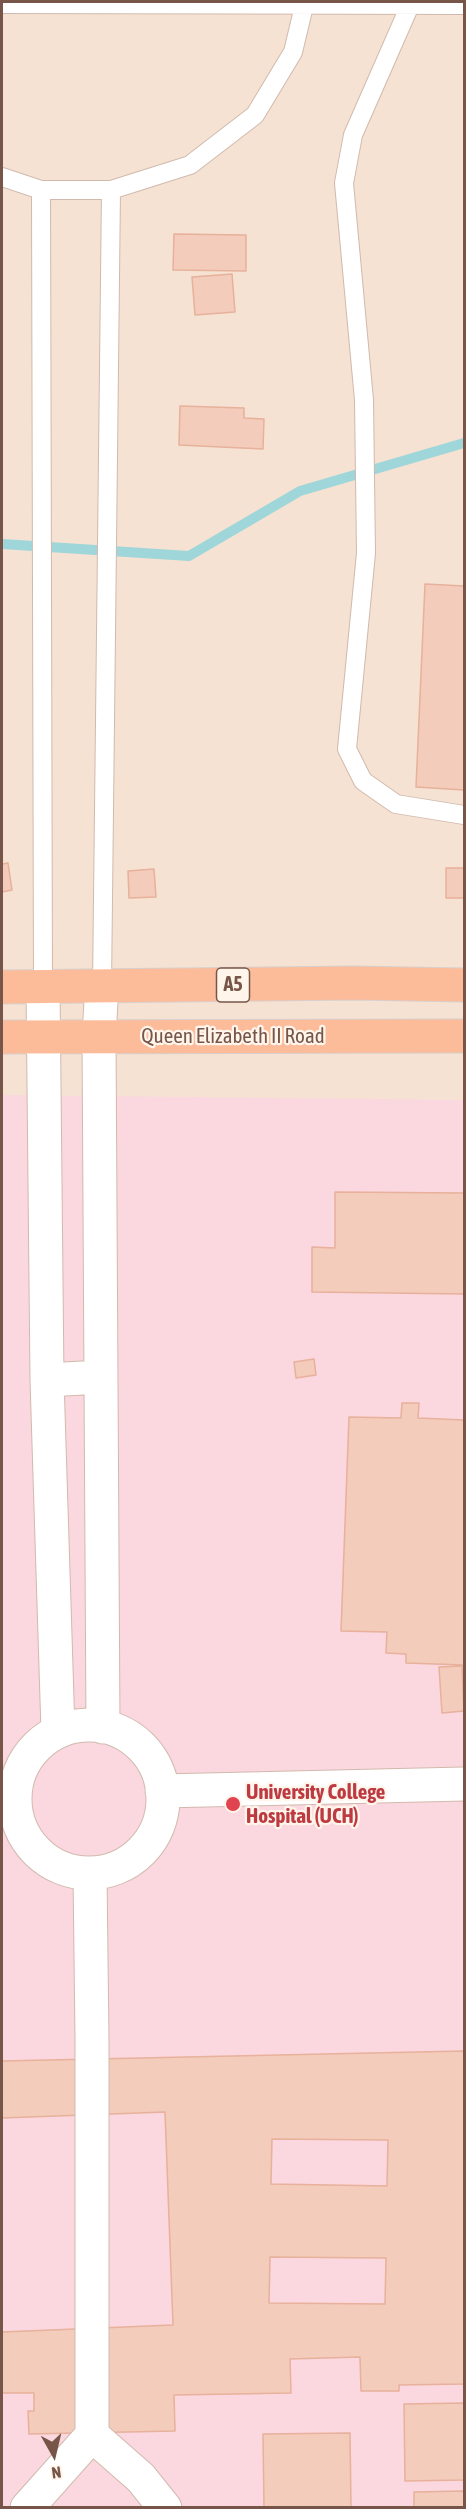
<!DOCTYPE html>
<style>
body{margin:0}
#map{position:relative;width:466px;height:2509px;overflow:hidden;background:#fdf1e4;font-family:"Asap Condensed",sans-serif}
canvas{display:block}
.frame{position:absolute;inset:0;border:3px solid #775549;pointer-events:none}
.north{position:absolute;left:24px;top:2425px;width:60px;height:60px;-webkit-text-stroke:4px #fff5eb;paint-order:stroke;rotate:172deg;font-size:16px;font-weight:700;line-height:24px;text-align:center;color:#775549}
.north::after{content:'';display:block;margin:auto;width:21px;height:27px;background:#775549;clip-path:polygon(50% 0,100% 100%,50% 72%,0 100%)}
</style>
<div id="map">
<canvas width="466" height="2509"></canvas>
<div class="frame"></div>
<div class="north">N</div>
</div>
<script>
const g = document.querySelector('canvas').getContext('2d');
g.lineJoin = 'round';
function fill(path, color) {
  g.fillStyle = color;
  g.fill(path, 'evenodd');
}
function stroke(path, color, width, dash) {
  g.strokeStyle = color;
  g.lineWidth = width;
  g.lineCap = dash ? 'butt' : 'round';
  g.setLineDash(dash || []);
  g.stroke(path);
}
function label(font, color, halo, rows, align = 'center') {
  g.font = font + ' "Asap Condensed",sans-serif';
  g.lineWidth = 4.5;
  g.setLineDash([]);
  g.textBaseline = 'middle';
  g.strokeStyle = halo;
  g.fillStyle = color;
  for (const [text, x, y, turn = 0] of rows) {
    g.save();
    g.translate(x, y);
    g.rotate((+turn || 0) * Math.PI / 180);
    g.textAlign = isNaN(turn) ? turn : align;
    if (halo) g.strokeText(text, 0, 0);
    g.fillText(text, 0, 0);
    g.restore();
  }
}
const residential = new Path2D(`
 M2 2H464V2507H2Z`);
const medical = new Path2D(`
 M2 1095 464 1100V2507L2 2508Z`);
const stream = new Path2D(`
 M2 544 189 556 300 491 464 443`);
const building = new Path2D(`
 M174 234 246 235V271L173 270Z
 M232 274 235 312 195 315 192 277Z
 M180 406 244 408V418L264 419 263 449 179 445Z
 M425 584 464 586V790L416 787Z
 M8 863 12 890 2 892V864Z
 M446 868H464V898H446Z
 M154 869 156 897 129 898 128 871Z
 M335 1192 464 1193V1294L312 1292V1247L335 1248Z
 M314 1359 316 1375 296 1378 294 1362Z
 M402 1403H419L418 1418 464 1420V1665L406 1663V1654L386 1653 387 1632 341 1631 349 1417 401 1418Z
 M462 1666 464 1711 442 1713 439 1667Z
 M464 2051V2384L399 2385V2391H361L360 2357 290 2359 291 2393 174 2395 175 2431 29 2434 28 2411H34V2393H2V2332L173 2325 165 2112 2 2118V2061ZM272 2139 388 2140 387 2186 271 2184ZM270 2257 386 2258 385 2304 269 2303Z
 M464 2403V2480L405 2481 404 2404Z
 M350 2433 351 2508H264L263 2434Z
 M464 2491V2508H414V2492Z`);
const service = new Path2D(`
 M411 3 353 135 344 183 364 400 366 553 347 749 363 781 396 804 464 815
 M2 4 464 5
 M2 177 41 190H111L190 165 255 115 293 52 305 2
 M41 190 43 986
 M102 986 111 190`);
const minor = new Path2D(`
 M43 986 47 1380 58 1731
 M102 986 99 1035 103 1727
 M47 1380 101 1377
 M15 1799a74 74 0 1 1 148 0a74 74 0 1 1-148 0Z
 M162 1791 464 1784
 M92 2435 141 2478 165 2508
 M27 2508 92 2435V2040L90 1873`);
const trunk = new Path2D(`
 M2 987 354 983 464 985
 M2 1037 464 1036`);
const markers = [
 [233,1804,8,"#e0444e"]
];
const shields = [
 [233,985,33]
];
const shieldNames = [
 ["A5",233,985]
];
const streetNames = [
 ["Queen Elizabeth II Road",233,1036]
];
const healthNames = [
 ["University College",246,1792],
 ["Hospital (UCH)",246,1816]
];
fill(residential, '#f5e2d2');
fill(medical, '#fbd7df');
stroke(stream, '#9ed6da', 10);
fill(building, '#f3ccbb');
stroke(building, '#e7b19b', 1.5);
stroke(service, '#d1baad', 20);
stroke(minor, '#d1baad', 35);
stroke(trunk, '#d9cfcc', 35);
stroke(service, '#fff', 18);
stroke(minor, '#fff', 33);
stroke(trunk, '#fcbc9a', 33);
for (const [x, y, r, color] of markers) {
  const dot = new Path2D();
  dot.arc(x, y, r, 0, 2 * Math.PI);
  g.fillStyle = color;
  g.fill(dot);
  stroke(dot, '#fff5eb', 2);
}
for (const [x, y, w] of shields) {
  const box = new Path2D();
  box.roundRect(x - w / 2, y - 17, w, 34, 4.5);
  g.fillStyle = '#fff5eb';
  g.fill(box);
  stroke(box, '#775549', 1.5);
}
label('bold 20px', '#775549', null, shieldNames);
label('21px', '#775549', '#fff5eb', streetNames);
label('bold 21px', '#be3a42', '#fff5eb', healthNames, 'left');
</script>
